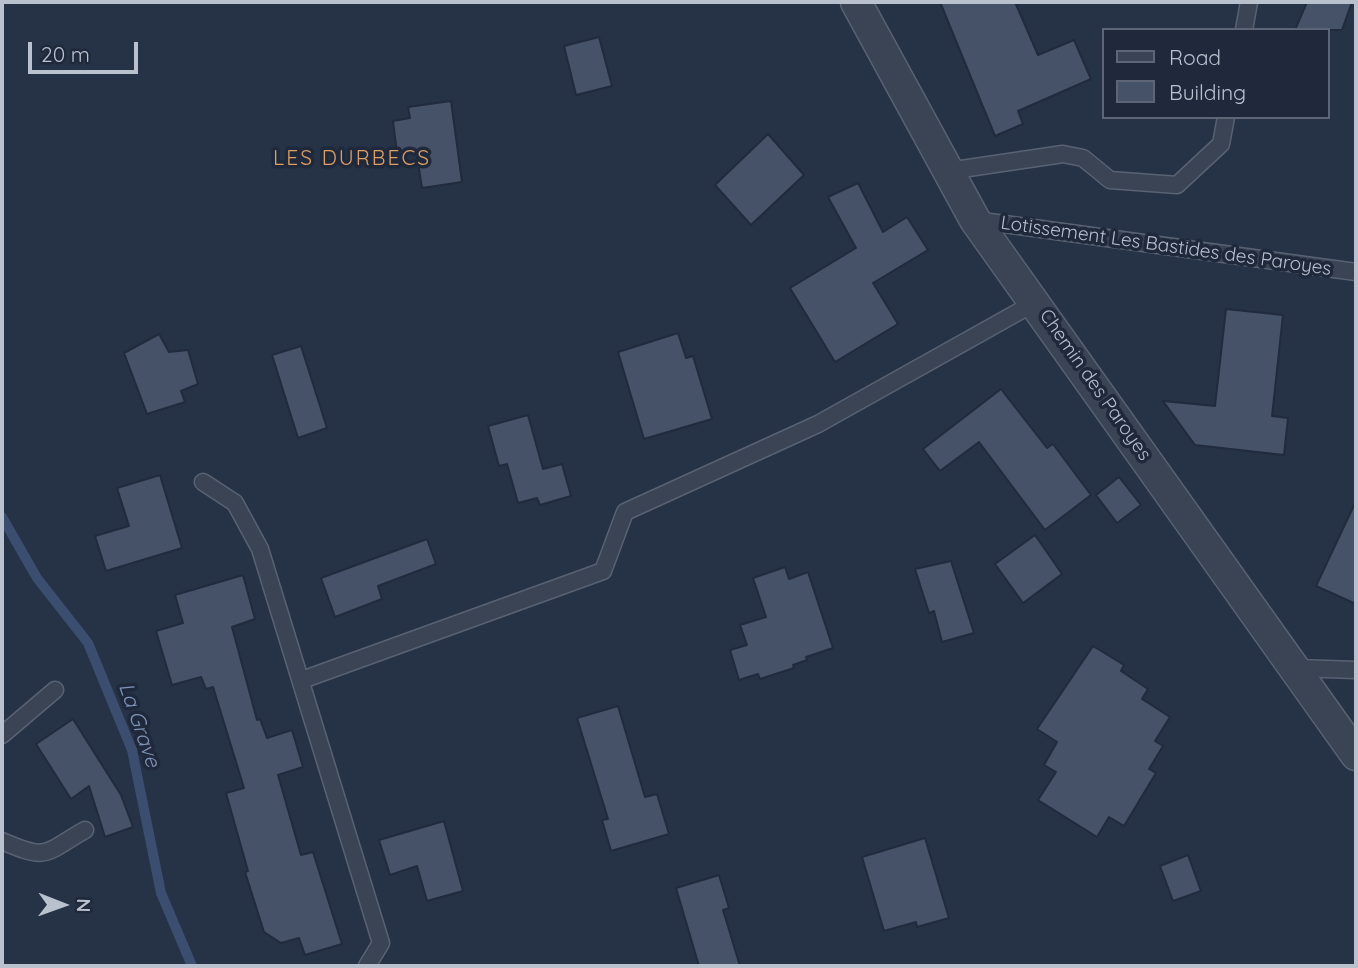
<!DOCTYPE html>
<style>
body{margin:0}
#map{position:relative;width:1358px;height:968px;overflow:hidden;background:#263246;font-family:Quicksand,sans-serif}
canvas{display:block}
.frame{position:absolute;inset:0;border:4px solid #b9c0ce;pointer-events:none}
.legend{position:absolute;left:1102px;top:28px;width:228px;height:91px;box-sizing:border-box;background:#1f293b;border:2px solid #5d6576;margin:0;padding:9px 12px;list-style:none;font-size:21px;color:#b9c0ce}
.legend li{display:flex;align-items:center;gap:14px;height:35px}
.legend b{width:35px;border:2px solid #5d6576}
.north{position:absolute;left:28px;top:870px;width:70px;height:70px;-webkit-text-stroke:5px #1f293b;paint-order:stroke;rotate:91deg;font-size:19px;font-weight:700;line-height:28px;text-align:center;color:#b9c0ce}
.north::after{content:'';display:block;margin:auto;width:24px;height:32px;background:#b9c0ce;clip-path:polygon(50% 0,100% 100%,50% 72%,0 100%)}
.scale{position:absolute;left:28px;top:42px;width:110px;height:32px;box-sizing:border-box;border:4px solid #b9c0ce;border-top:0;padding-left:9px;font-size:21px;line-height:24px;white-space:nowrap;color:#b9c0ce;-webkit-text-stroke:5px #1f293b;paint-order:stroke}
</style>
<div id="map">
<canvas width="1358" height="968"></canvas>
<div class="frame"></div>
<ul class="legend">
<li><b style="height:9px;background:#3b4455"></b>Road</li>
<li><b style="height:19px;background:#455268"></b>Building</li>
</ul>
<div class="north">N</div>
<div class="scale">20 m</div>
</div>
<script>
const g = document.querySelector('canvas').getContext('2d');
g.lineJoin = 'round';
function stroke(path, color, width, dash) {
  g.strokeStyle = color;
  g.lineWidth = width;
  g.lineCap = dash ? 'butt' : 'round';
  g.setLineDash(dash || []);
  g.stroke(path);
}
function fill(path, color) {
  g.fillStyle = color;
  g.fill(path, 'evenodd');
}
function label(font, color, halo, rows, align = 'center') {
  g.font = font + ' Quicksand,sans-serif';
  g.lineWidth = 7;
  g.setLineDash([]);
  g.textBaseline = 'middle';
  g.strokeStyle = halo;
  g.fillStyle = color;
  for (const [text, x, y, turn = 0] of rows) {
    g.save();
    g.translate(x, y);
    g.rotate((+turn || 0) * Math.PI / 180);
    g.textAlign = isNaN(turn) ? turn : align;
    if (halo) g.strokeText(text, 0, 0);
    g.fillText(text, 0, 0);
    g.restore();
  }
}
const stream = new Path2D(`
 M2 517 37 578 88 643 132 750 161 893 192 966`);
const building = new Path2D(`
 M940 2H1015L1038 55 1074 40 1091 79 1018 111 1023 124 995 136Z
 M1307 2H1352L1342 30H1295Z
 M599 37 612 86 576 95 564 46Z
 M451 101 462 182 422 188 416 150 397 153 393 121 410 118 408 107Z
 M768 134 804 175 751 225 715 185Z
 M858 183 883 232 907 217 928 250 873 283 898 324 835 362 790 288 856 248 828 197Z
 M1226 309 1283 315 1272 416 1288 418 1284 455 1195 445 1163 401 1215 406Z
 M678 333 686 358 693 356 712 419 644 439 618 352Z
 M159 334 169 352 188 350 198 384 181 391 185 402 147 414 124 353Z
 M301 346 327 428 298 438 272 355Z
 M1001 389 1047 448 1053 444 1091 495 1045 530 979 442 940 471 923 449Z
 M528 415 543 469 562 464 571 496 540 505 537 498 518 503 507 464 499 466 488 426Z
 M160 475 182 548 106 571 95 536 129 526 117 488Z
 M1119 477 1141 505 1117 523 1096 495Z
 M1356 501V604L1316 586Z
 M1035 535 1062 574 1023 603 995 564Z
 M427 539 436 564 378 586 382 599 335 617 321 578Z
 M951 561 974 633 942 642 934 611 929 613 915 569Z
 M785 567 789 579 808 572 833 648 806 657 807 660 793 665 794 668 760 679 758 674 739 680 730 650 747 645 740 625 766 617 753 578Z
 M243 575 255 619 232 627 257 720 260 719 267 738 292 730 303 767 278 775 301 855 313 852 342 944 305 955 299 938 281 943 264 932 245 872 248 871 226 793 244 788 213 687 206 689 201 677 172 685 156 631 183 623 175 595Z
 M1093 646 1124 665 1121 671 1148 689 1142 699 1170 717 1155 741 1163 746 1149 769 1156 773 1124 826 1109 817 1097 837 1038 800 1056 772 1044 765 1057 742 1037 729Z
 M618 706 645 797 657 794 669 834 611 851 602 820 608 819 577 718Z
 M73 719 121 795 133 827 105 837 89 786 71 799 36 744Z
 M444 821 463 891 427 901 417 866 390 875 379 840Z
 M925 838 949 918 917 927 916 922 884 931 862 857Z
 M1188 855 1201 891 1173 901 1160 866Z
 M719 875 729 908 723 910 740 966H699L676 888Z`);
const service = new Path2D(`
 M1244 30 1249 2
 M948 171 1063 154 1083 158 1110 180 1177 185 1221 144 1226 117
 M975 220 1356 272
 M203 482 235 503 260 549 381 943 367 966
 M1296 668 1356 670
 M302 680 603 571 625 512 818 424 1036 302
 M2 735 55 690
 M2 841C48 861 43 854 85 830`);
const minor = new Path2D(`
 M856 2 975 220 1356 755`);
const streetNames = [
 ["Lotissement Les Bastides des Paroyes",1166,246,8],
 ["Chemin des Paroyes",1095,385,55]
];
const neighbourhoodNames = [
 ["LES DURBECS",352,159]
];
const waterNames = [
 ["La Grave",139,725,71]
];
stroke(stream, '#3b4e6f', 10);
fill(building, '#455268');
stroke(building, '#212b3d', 2);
stroke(service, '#596272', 19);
stroke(minor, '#596272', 33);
stroke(service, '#3b4455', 16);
stroke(minor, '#3b4455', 30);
label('19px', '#b9c0ce', '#1f293b', streetNames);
g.letterSpacing = '2px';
label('21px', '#dd9f65', '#1f293b', neighbourhoodNames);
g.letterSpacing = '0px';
label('italic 21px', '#7e94b7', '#1f293b', waterNames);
</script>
